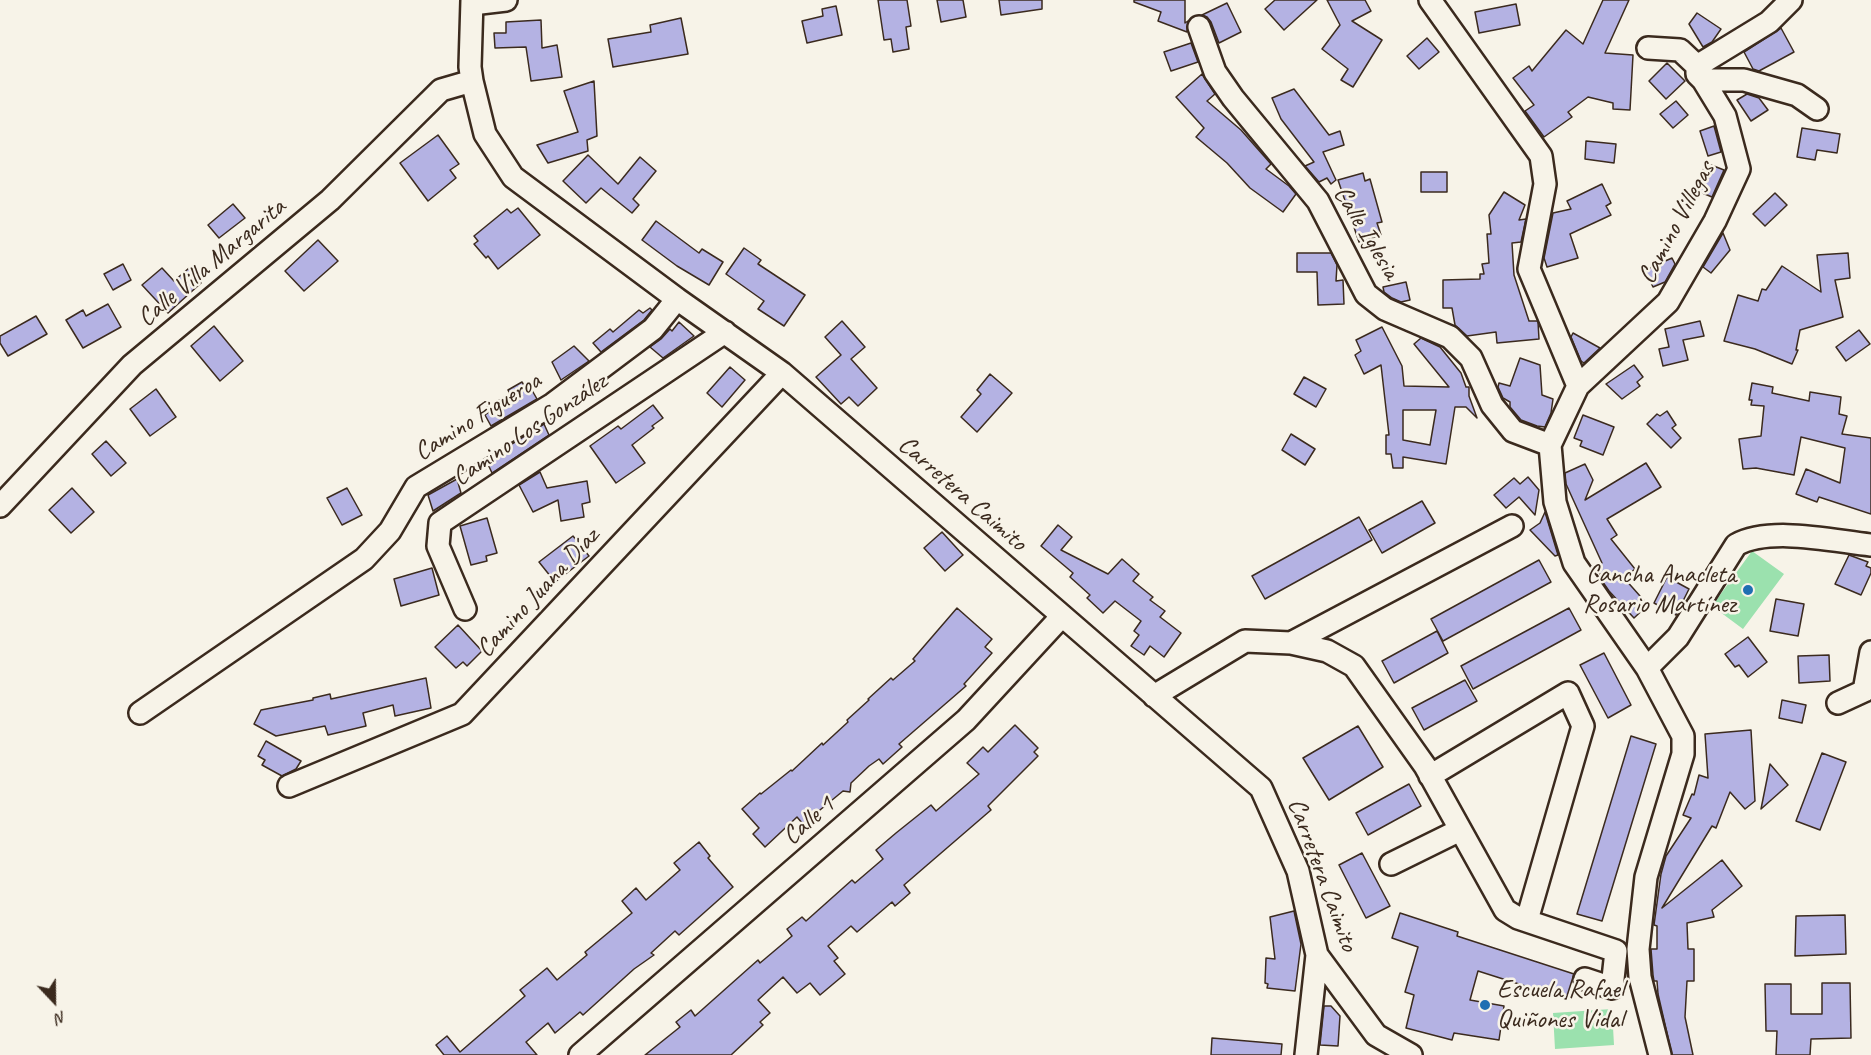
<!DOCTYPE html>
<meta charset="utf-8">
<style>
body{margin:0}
#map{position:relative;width:1871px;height:1055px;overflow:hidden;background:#f7f3e8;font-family:Caveat,sans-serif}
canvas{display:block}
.north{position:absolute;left:24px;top:971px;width:60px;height:60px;-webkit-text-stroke:4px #f7f3e8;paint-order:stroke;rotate:158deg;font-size:16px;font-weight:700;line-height:24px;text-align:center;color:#3b2a1e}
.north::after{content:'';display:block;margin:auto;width:21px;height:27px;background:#3b2a1e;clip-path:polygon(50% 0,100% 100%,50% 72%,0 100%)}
</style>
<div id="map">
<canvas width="1871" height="1055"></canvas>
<div class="north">N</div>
</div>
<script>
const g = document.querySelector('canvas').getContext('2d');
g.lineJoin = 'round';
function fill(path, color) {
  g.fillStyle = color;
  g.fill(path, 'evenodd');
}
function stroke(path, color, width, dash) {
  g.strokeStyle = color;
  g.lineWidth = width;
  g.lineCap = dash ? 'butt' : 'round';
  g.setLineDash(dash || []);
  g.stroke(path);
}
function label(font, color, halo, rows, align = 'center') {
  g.font = font + ' Caveat,sans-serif';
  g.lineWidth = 5;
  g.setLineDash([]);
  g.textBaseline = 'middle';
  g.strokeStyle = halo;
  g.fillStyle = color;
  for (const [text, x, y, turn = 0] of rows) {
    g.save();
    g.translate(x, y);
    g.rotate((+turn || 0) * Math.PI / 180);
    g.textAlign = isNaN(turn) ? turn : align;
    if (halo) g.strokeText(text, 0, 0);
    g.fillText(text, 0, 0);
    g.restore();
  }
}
const green = new Path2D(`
 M1752 551 1784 574 1743 629 1712 606Z
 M1612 1009 1614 1045 1555 1049 1553 1013Z`);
const building = new Path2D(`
 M878 0H907L911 26 906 27 909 49 893 52 891 39 884 40Z
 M937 0H963L966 17 941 22Z
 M999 0H1042V9L1001 15Z
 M1134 0H1185V23L1188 21 1187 32 1158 21 1161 12 1134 2Z
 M1275 0H1317L1284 30 1265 9Z
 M1327 0H1365L1371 11 1352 21 1382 40 1353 87 1341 80 1348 69 1322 49 1340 25Z
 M1603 0H1629L1605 53 1633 55 1630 110 1613 109V103L1588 97 1568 112 1572 117 1544 137 1525 111 1534 105 1513 78 1529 66 1532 71 1566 30 1583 44Z
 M1227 3 1241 32 1219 43 1211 22 1207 17 1202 15Z
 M1516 4 1520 25 1479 33 1475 12Z
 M836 6 842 35 807 43 802 21 823 16 822 9Z
 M1697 13 1721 29 1712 42 1703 47 1689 24Z
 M681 18 688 54 613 67 608 39 651 32 650 25Z
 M541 20 542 48 557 45 562 77 531 81 526 47 495 48 494 33H506V22Z
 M1781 28 1794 52 1759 71 1753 69 1744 52Z
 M1427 38 1439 52 1419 69 1407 56Z
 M1191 43 1198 62 1171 71 1164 52Z
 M1667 63 1685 81 1666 99 1649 81Z
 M1202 74 1215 94 1207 101 1241 130 1271 164 1266 169 1289 186 1296 194 1283 212 1250 188 1227 163 1196 137 1204 128 1176 97Z
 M594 81 597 136 587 140 588 151 548 163 537 145 578 132 564 91Z
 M1294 89 1329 135 1340 131 1344 145 1323 152 1336 180 1331 184 1327 178 1319 182 1305 166 1314 162 1281 119 1272 98Z
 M1747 94 1759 98 1768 110 1751 121 1737 100Z
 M1676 101 1688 115 1673 128 1660 114Z
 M1714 126 1721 152 1708 156 1700 131Z
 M1802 128 1840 134 1837 153 1817 150 1815 160 1797 157Z
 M438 135 459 164 450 170 456 178 428 201 400 163Z
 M1586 141 1616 144 1614 163 1585 159Z
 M588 155 618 184 640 157 656 171 633 199 639 205 632 213 601 188 586 203 563 181Z
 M1706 163 1724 170 1712 197 1695 190Z
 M1421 172H1447V192H1421Z
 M1363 173 1365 181 1370 179 1382 222 1377 223 1381 235 1359 242 1338 180Z
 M1602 184 1611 203 1606 206 1611 215 1570 234 1578 258 1547 267 1544 258 1553 213 1571 209 1567 201Z
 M1504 192 1525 205 1519 220 1526 219 1521 242 1512 243 1514 275 1529 321H1537L1538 322 1539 339 1497 343 1496 332 1467 336 1455 325 1452 308H1443V280L1480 279V274H1484L1482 264 1489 263 1487 234H1491L1489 215Z
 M1775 193 1787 205 1765 226 1753 214Z
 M233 204 245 218 219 238 208 225Z
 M518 208 540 235 498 269 488 256 486 258 474 244 478 241 474 236 507 209 511 213Z
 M656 221 699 253 702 249 723 262 709 285 677 266 642 240Z
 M1723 233 1730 250 1711 273 1703 267Z
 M318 240 338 261 304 291 285 271Z
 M744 248 761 260 758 264 805 295 784 326 758 309 764 301 726 274Z
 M1297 253H1331L1337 265 1336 281 1343 280 1344 304 1318 305 1317 272H1297Z
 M1848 253 1850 278 1835 280 1843 317 1800 330 1796 350H1798L1792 364 1755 349 1724 341 1738 295 1758 301 1762 289 1766 290 1782 266 1821 292 1817 255Z
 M1672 258 1675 264 1665 282 1653 287 1645 270Z
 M123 264 131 280 113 290 104 274Z
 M162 268 174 281 189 268 201 283 168 313 142 285Z
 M1406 282 1410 300 1401 302 1392 298 1384 292 1383 287Z
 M108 304 121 327 83 348 66 320 83 310 86 316Z
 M650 308 652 310 644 320 601 352 593 343 610 329 613 332 639 310 643 313Z
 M36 316 47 334 8 356 0 343V336Z
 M842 321 865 347 851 359 877 388 858 406 849 397 841 404 816 377 841 355 825 337Z
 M1700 321 1704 336 1683 340 1688 360 1663 366 1659 349 1669 347 1665 329Z
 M679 322 694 336 663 358 650 347 661 339 670 329 672 331Z
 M214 326 243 361 220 381 191 346Z
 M1382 327 1402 366 1404 386 1449 387 1414 344 1421 338 1440 347 1461 373 1466 387H1469V396L1477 418 1466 407H1455L1446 464 1403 457V468H1393L1391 454H1386V435H1389L1381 365 1364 374 1355 355 1361 351 1356 340ZM1403 410H1436L1430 445 1403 440Z
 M1859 330 1870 344 1846 361 1836 347Z
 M1573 333 1600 348 1584 363 1581 361 1571 337Z
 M574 346 589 361 561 380 552 362Z
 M1520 358 1540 365 1542 395 1553 399 1551 413 1545 427 1537 426 1521 420 1510 407V402L1503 398 1498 387 1499 383 1510 386Z
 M1634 365 1643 377 1637 382 1640 386 1622 399 1606 384Z
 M730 367 745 380 722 407 707 393Z
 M990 374 1012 393 977 432 961 417 981 394 977 390Z
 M1304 377 1326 389 1316 407 1294 394Z
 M522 382 525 387 529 385 537 399 491 426 485 415 489 412 486 408 510 394 508 390Z
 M1752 383 1773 387 1772 393 1809 401 1810 392 1841 397 1839 414 1847 416 1842 434 1871 438V514L1819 497 1817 502 1796 494 1806 469 1840 483 1845 448 1801 437 1794 475 1756 468 1743 469 1739 439 1761 436 1764 406 1751 405 1752 400H1749Z
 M156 389 176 417 150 436 130 409Z
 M653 405 663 418 652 426 654 428 632 445 645 463 616 483 590 446 618 426 621 429Z
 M1667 411 1676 425 1672 428 1681 438 1671 448 1647 424 1657 414 1660 416Z
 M1583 415 1614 427 1603 455 1580 446 1582 441 1574 438Z
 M544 424 549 435 492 473 486 460Z
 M1291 434 1315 449 1305 465 1282 450Z
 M106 441 126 463 111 476 92 454Z
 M1646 463 1661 487 1607 519 1617 535 1611 539 1635 569 1624 578 1648 605 1634 618 1609 591 1600 578 1602 577 1596 567 1602 563 1566 484 1565 473 1585 464 1593 480 1585 500Z
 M540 472 547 488 587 481 590 502 582 504 584 517 561 521 558 500 533 512 519 485Z
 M1528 477 1539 490 1535 515 1519 497 1506 508 1494 495 1514 478 1520 484Z
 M457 479 461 493 433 511 428 495Z
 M72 488 94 512 71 533 49 510Z
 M347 488 362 515 342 525 327 498Z
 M1422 501 1435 523 1382 553 1369 530Z
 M1545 512 1558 555 1555 556 1530 530 1540 523Z
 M1359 517 1372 540 1265 599 1252 576Z
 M487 518 497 553 486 556 487 561 471 565 460 526Z
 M1058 525 1072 537 1061 550 1108 574 1122 559 1139 574 1133 581 1153 597 1150 600 1165 611 1160 617 1181 633 1164 657 1150 646 1144 655 1131 646 1139 635 1134 631 1141 621 1115 601 1103 613 1087 598 1090 595 1070 577 1073 573 1041 546Z
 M942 532 963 555 945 571 924 548Z
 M573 536 589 556 555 582 539 562Z
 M1849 555 1868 562 1866 566 1871 568V573L1861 595 1835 584Z
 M1539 560 1551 582 1443 641 1431 619Z
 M432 568 439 595 401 606 394 579Z
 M1667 577 1689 589 1676 615 1654 603Z
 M1776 599 1804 604 1798 636 1770 631Z
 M957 608 992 639 985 647 992 653 964 684 966 686 899 744 902 747 883 764 879 759 869 766 851 783 850 792 843 791 803 824 797 817 765 847 753 834 759 828 742 809 760 793 761 794 791 770 792 771 822 743 823 745 848 722 847 720 869 700 868 699 891 678 893 680 915 661 913 659Z
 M1569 608 1581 630 1473 689 1461 666Z
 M458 625 482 651 467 666 463 662 456 668 435 647Z
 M1437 631 1448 653 1394 683 1382 661Z
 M1748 637 1767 662 1748 677 1739 665 1735 667 1725 654Z
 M1604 653 1631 705 1608 718 1580 665Z
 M1829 655 1830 681 1799 683 1798 656Z
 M426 678 431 708 395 716 393 705 363 713 366 726 328 735 325 726 276 736 254 724 261 710 313 700V698L330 694 331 699Z
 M1465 680 1477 701 1424 730 1412 708Z
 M1782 700 1806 705 1802 723 1779 718Z
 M1015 725 1038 748 1034 752 1038 756 988 806 991 810 904 885 910 893 895 906 892 902 857 932 851 926 828 946 838 958 834 961 845 974 820 995 810 983 797 993 783 977 758 1000 770 1013 760 1022 763 1025 731 1055H645L680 1027 676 1022 691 1010 695 1016 758 960 760 963 792 936 787 929 802 917 806 921 852 880 855 883 883 859 876 850 896 833 931 805 936 811 979 774 967 763 983 747 988 752Z
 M1358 726 1383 767 1329 800 1303 758Z
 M1751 730 1755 801 1745 809 1730 792 1716 828 1712 826 1662 908 1722 860 1742 886 1712 910 1714 917 1687 923 1688 949H1694V981H1687L1685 1017 1693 1055H1672L1658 994 1657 981H1654L1653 975 1651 949H1657V926L1654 925 1661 874 1666 856 1691 818 1683 815 1692 794 1694 795 1699 775 1708 778 1705 734Z
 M1631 736 1656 744 1602 921 1577 914Z
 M266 741 301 761 296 769 282 776 262 765 265 760 258 756Z
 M1822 753 1846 762 1820 830 1796 821Z
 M1770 764 1788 785 1761 809Z
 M1409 784 1421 806 1368 835 1356 813Z
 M699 842 710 856 708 858 733 887 679 935 675 931 651 953 654 955 634 969 583 1015 580 1012 555 1033 548 1023 526 1042 537 1055H444L436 1045 447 1036 460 1052 525 996 520 990 547 968 557 980 587 955 585 952 632 913 622 901 636 888 646 900 680 870 674 863Z
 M1362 853 1390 906 1366 918 1339 865Z
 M1294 911 1301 944 1295 991 1267 988 1268 984 1265 983 1266 958 1275 959 1270 917Z
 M1400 913 1458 932 1457 936 1574 974 1566 999 1478 971 1470 1000 1504 1006 1499 1040 1454 1033 1452 1040 1406 1028 1414 995 1405 992 1418 947 1392 938Z
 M1845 915 1846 954 1795 956 1796 916Z
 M1822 983H1850L1851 1038 1811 1039 1810 1055H1776L1777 1031H1766L1765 984H1791V1014H1822Z
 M1324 1006H1331L1340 1016 1338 1046 1320 1045Z
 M1212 1038 1282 1044 1281 1055H1211Z`);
const minor = new Path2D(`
 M472 0 470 67 472 81 485 134 513 177 677 299 782 373 1261 788 1298 871 1317 955 1376 1035 1411 1055
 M1430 0 1541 156 1545 184 1529 269 1578 386 1550 445 1555 502 1574 563 1647 668 1683 736V754L1646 877 1638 949 1640 977 1660 1055
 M472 4 506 0
 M1199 27 1215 72 1233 98 1318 201 1366 294 1385 309 1450 337 1471 358 1492 405 1513 431 1550 445
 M1648 48 1680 50 1697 66
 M1703 80H1744L1797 95 1817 109
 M1578 386 1668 302 1715 221 1739 169 1725 116 1703 80 1697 74V66L1769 22 1791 0
 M0 506 132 365 330 200 441 90 472 81
 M465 609 438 546 440 523 725 332
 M1291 643 1327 651 1354 666 1425 766 1505 910 1518 918 1616 951 1612 988 1585 979
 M1647 668 1678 637 1736 545C1770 526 1833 541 1871 545
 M1154 696 1245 641 1291 643 1512 526
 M1838 703 1864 691 1871 652
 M140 713 364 559 390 531 416 487 553 404 653 329 677 299
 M1430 776 1568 693 1583 726 1527 920
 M289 786 462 714 782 373
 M1391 864 1460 830
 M580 1055 966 720 1062 616
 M1306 1055 1317 955`);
const markers = [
 [1748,590,6,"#1f6fb2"],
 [1485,1005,6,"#1f6fb2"]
];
const streetNames = [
 ["Camino Villegas",1677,223,-62],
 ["Calle Iglesia",1366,233,59],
 ["Calle Villa Margarita",212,263,-40],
 ["Camino Figueroa",478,417,-32],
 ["Camino Los González",530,430,-34],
 ["Carretera Caimito",962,494,41],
 ["Camino Juana Díaz",538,593,-47],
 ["Calle 1",809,821,-41],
 ["Carretera Caimito",1322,875,70]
];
const poiNames = [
 ["Cancha Anacleta",1736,575],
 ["Rosario Martínez",1736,605],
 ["Escuela Rafael",1497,990,"left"],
 ["Quiñones Vidal",1497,1020,"left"]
];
fill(green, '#9be1ae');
fill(building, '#b4b2e3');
stroke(building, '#3b2a1e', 1.5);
stroke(minor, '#3b2a1e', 26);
stroke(minor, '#f7f3e8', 21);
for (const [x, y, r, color] of markers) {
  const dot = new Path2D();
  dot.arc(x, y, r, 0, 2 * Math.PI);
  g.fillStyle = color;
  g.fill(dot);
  stroke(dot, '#f7f3e8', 2);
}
label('26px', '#3b2a1e', '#f7f3e8', streetNames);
label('26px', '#3b2a1e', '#f7f3e8', poiNames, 'right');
</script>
